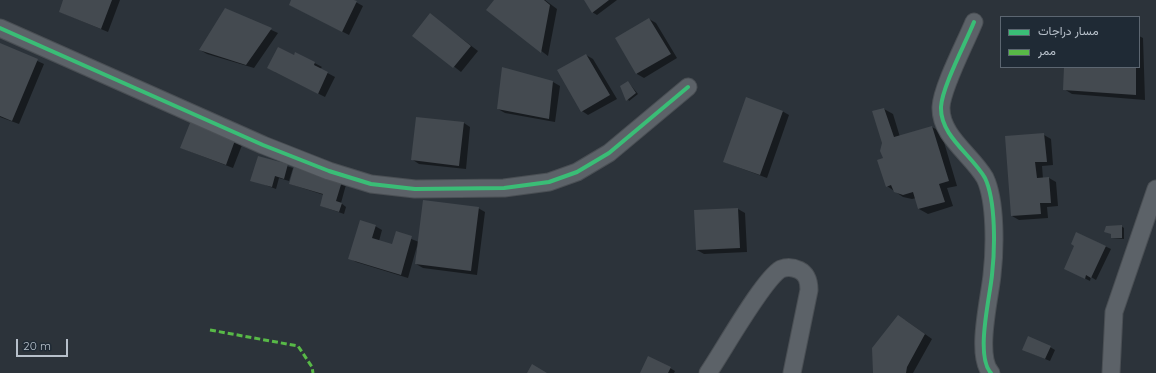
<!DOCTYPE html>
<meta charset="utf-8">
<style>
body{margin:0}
#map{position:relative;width:1156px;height:373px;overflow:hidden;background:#2c333a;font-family:Quicksand,Vazirmatn,sans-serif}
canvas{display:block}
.legend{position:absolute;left:1000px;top:16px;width:140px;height:52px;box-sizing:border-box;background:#1f2a35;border:1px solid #5c6671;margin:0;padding:5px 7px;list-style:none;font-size:12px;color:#b7c0ca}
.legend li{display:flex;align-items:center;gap:8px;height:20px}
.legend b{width:20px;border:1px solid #5c6671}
.scale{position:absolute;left:16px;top:339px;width:52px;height:18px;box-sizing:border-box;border:2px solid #b7c0ca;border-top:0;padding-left:5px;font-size:12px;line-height:14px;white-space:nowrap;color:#b7c0ca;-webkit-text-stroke:3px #1f2a35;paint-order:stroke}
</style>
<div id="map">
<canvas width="1156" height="373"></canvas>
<ul class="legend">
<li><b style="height:5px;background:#3abd76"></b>مسار دراجات</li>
<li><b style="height:5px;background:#58b947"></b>ممر</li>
</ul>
<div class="scale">20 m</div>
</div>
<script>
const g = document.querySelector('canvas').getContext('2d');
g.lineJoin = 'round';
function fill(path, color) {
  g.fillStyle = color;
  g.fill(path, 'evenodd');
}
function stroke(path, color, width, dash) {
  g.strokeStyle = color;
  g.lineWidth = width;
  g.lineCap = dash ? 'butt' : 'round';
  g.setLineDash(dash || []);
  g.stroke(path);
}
const shadow = new Path2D(`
 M64 0H120L108 32 60 12Z
 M292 0H352L363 6 349 35 290 5Z
 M495 0H545L557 9 548 56 487 10Z
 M585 0H617L597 15 592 12Z
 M225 9 278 33 254 68 207 54 200 50Z
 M431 15 478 51 461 72 414 35Z
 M649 19 656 23 677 58 644 78 637 74 616 39Z
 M1139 36 1143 38 1145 100 1072 94 1064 89 1065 67H1139Z
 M0 44 44 64 19 124 0 117Z
 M296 53 322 67 320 69 335 77 325 97 275 72Z
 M586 55 593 59 617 99 588 115 582 111Z
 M553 82 560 86 555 122 505 113 498 109Z
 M628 82 638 94 629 101 621 87Z
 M884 109 893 114 900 137 932 127 941 132 957 186 947 188 953 206 928 214 919 209 916 198 912 199 903 197 887 186 884 159Z
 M782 111 789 115 767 178 724 162Z
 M464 123 470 127 466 169 419 164 413 160Z
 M1044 135 1051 139 1053 165 1042 166 1043 179 1049 178 1056 182 1058 206 1047 207 1048 218 1019 220 1012 216 1006 137Z
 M244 140 233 168 181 148Z
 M258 157 293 168 289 181 279 178 276 189 252 180Z
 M347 181 341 203 346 207 344 214 321 206 324 195 290 184Z
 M478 208 485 212 477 275 423 268 416 264 417 246 408 278 356 262 349 258 375 226 382 230 379 241 393 245 396 233 419 242Z
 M738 209 745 213 747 252 704 254 697 250 696 211Z
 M1121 226 1124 228V239L1112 238Z
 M1077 233 1111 249 1096 280 1091 277 1090 281 1070 271Z
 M905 320 932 339 913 373H874Z
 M1050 347 1055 350 1050 361 1028 352Z
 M670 368 675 371 674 373H641Z`);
const building = new Path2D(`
 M63 0H112L101 29 59 12Z
 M291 0H354L357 1 342 32 289 5Z
 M494 0H544L550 5 541 53 486 10Z
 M584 0H609L592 13Z
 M225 8 272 28 246 65 199 50Z
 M430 13 471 46 453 68 412 36Z
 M649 18 671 54 636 74 615 38Z
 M0 43 38 59 12 121 0 116Z
 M278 47 294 55 295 52 315 62 314 65 328 72 318 94 267 68Z
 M586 54 610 95 581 112 557 70Z
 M502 67 553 81 549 119 497 109Z
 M1064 67H1136V95L1063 90Z
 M628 81 636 93 626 101 620 86Z
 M746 97 783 111 760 175 723 162Z
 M884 108 894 137 932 126 949 181 939 184 945 202 918 209 913 192 903 195 894 192 891 185 886 187 877 160 883 158 880 151 882 143 872 111Z
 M416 117 464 122 459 166 411 160Z
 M192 118 237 135 226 165 180 148Z
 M1044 133 1047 162H1035L1037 178 1049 177 1051 203H1040L1041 214 1011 216 1005 136Z
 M258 156 288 164 284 179 275 176 272 187 250 181Z
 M295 163 343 178 336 201 342 203 339 212 320 206 323 194 289 184Z
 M423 200 479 207 471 271 415 264Z
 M738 208 740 248 696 250 694 210Z
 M360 220 376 225 372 238 392 244 396 231 412 236 401 275 348 259Z
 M1122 225V238H1111V234L1104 232 1106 226Z
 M1076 232 1106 246 1091 278 1086 275 1085 279 1064 269 1074 246 1071 244Z
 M898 315 925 334 907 367 906 373H873L872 348Z
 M1028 336 1051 346 1045 359 1022 350Z
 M648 356 671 367 668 373H640Z
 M532 364 547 373H527Z`);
const minor = new Path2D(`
 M974 22C966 42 942 87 941 107 940 136 972 155 985 178 996 201 995 249 992 275 990 297 975 356 991 373
 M0 28 263 145 329 171 371 184 415 189 504 188 549 182 577 172 609 153 688 87
 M708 373C722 353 763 279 781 269 786 267 793 267 799 270 807 274 809 281 809 290L792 373
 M1111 373 1114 312 1156 189`);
const quiet = new Path2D(`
 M210 330 298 346 312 367 313 373`);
const cycleway = new Path2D(`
 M974 22C966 42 942 87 941 107 940 136 972 155 985 178 996 201 995 249 992 275 990 297 975 356 991 373
 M0 28 263 145 329 171 371 184 415 189 504 188 549 182 577 172 609 153 688 87`);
fill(shadow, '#0007');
fill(building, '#444a50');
stroke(minor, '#4a4f54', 19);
stroke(minor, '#5c6268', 17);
stroke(quiet, '#58b947', 3, [6, 3]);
stroke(cycleway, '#3abd76', 4);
</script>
